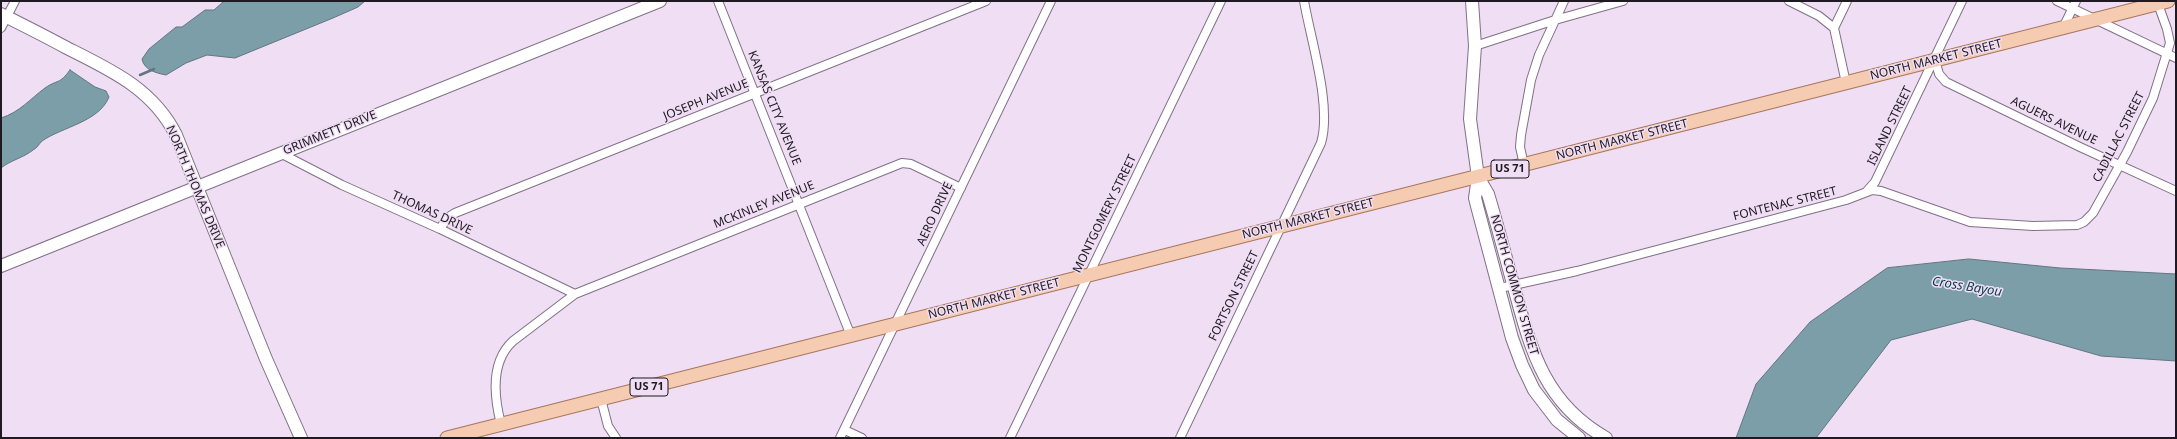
<!DOCTYPE html>
<style>
body{margin:0}
#map{position:relative;width:2177px;height:439px;overflow:hidden;background:#efdef4;font-family:"Noto Sans",sans-serif}
canvas{display:block}
.frame{position:absolute;inset:0;border:2px solid #1f1921;pointer-events:none}
</style>
<div id="map">
<canvas width="2177" height="439"></canvas>
<div class="frame"></div>
</div>
<script>
const g = document.querySelector('canvas').getContext('2d');
g.lineJoin = 'round';
function fill(path, color) {
  g.fillStyle = color;
  g.fill(path, 'evenodd');
}
function stroke(path, color, width, dash) {
  g.strokeStyle = color;
  g.lineWidth = width;
  g.lineCap = dash ? 'butt' : 'round';
  g.setLineDash(dash || []);
  g.stroke(path);
}
function label(font, color, halo, rows, align = 'center') {
  g.font = font + ' "Noto Sans",sans-serif';
  g.lineWidth = 3;
  g.setLineDash([]);
  g.textBaseline = 'middle';
  g.strokeStyle = halo;
  g.fillStyle = color;
  for (const [text, x, y, turn = 0] of rows) {
    g.save();
    g.translate(x, y);
    g.rotate((+turn || 0) * Math.PI / 180);
    g.textAlign = isNaN(turn) ? turn : align;
    if (halo) g.strokeText(text, 0, 0);
    g.fillText(text, 0, 0);
    g.restore();
  }
}
const water = new Path2D(`
 M230 1H365L358 7 333 18 235 58 207 55 186 63 166 75C156 73 144 70 142 59L149 49 176 27H182L205 10H214L223 2Z
 M70 70 95 87 106 91 109 97C99 122 62 127 42 141 39 144 37 148 33 150 23 158 11 160 1 168V118C20 112 30 99 45 88 58 79 59 85 70 70Z
 M1969 259 2060 268 2176 274V361L2101 356 1972 319 1891 340 1816 438H1736L1756 384 1810 322 1887 268Z`);
const stream = new Path2D(`
 M140 75 154 69`);
const street = new Path2D(`
 M718 1 851 336
 M1789 1 1819 16 1834 28 1846 83
 M2057 1 2176 58
 M1 28 15 1
 M1834 28 1847 1
 M2063 28 2076 1
 M1475 46 1555 20 1623 1
 M1935 60 1939 74 1946 82 2080 147 2176 191
 M280 153 342 185 440 229 575 294
 M1524 165 1520 147 1521 135 1531 80 1539 55 1564 1
 M1867 191 1875 182 1962 1
 M440 229 447 218 455 213 986 1
 M1500 288 1577 271 1846 200 1872 190 1881 191 1970 222 2033 226 2077 225 2084 222 2093 213 2127 152 2153 98 2170 43 2167 29 2158 4
 M601 399 608 426 616 438
 M501 424C494 397 490 362 513 341L575 294 902 163 911 164 961 188
 M845 430 862 438
 M840 438 1051 1
 M1010 438 1221 1
 M1180 438 1321 143C1332 106 1311 41 1304 1`);
const secondary = new Path2D(`
 M1472 1 1475 46 1470 119 1478 177 1475 198 1477 206 1512 338 1522 365 1534 390 1557 420 1579 438
 M1 14C23 25 45 36 67 48 111 70 153 89 176 135L266 359 301 438
 M1478 177 1488 194C1498 227 1506 259 1515 291 1532 354 1546 404 1606 438
 M1 266 660 1`);
const primary = new Path2D(`
 M447 438 2168 1`);
const shields = [
 [1510,169,38],
 [649,387,38]
];
const shieldNames = [
 ["US 71",1510,169],
 ["US 71",649,387]
];
const streetNames = [
 ["NORTH MARKET STREET",1936,60,-14],
 ["JOSEPH AVENUE",706,100,-22],
 ["KANSAS CITY AVENUE",774,108,68],
 ["AGUERS AVENUE",2054,121,26],
 ["ISLAND STREET",1890,126,-64],
 ["GRIMMETT DRIVE",330,133,-22],
 ["CADILLAC STREET",2119,137,-63],
 ["NORTH MARKET STREET",1622,140,-14],
 ["NORTH THOMAS DRIVE",195,187,67],
 ["FONTENAC STREET",1785,204,-14],
 ["MCKINLEY AVENUE",764,205,-22],
 ["THOMAS DRIVE",432,213,25],
 ["AERO DRIVE",935,214,-65],
 ["MONTGOMERY STREET",1105,214,-64],
 ["NORTH MARKET STREET",1308,219,-14],
 ["NORTH COMMON STREET",1514,285,74],
 ["FORTSON STREET",1234,296,-64],
 ["NORTH MARKET STREET",994,299,-14]
];
const waterNames = [
 ["Cross Bayou",1967,287,9]
];
fill(water, '#7c9ea9');
stroke(water, '#607680', 1);
stroke(stream, '#607680', 2.5);
stroke(street, '#817186', 10);
stroke(secondary, '#817186', 14);
stroke(primary, '#a6765d', 15);
stroke(street, '#fff', 8);
stroke(secondary, '#fff', 12);
stroke(primary, '#f5cbb1', 13);
for (const [x, y, w] of shields) {
  const box = new Path2D();
  box.roundRect(x - w / 2, y - 9, w, 18, 3);
  g.fillStyle = '#efdef4';
  g.fill(box);
  stroke(box, '#1f1921', 1);
}
label('bold 11px', '#1f1921', null, shieldNames);
label('12px', '#1f1921', '#efdef4', streetNames);
label('italic 13px', '#043a47', '#efdef4', waterNames);
</script>
